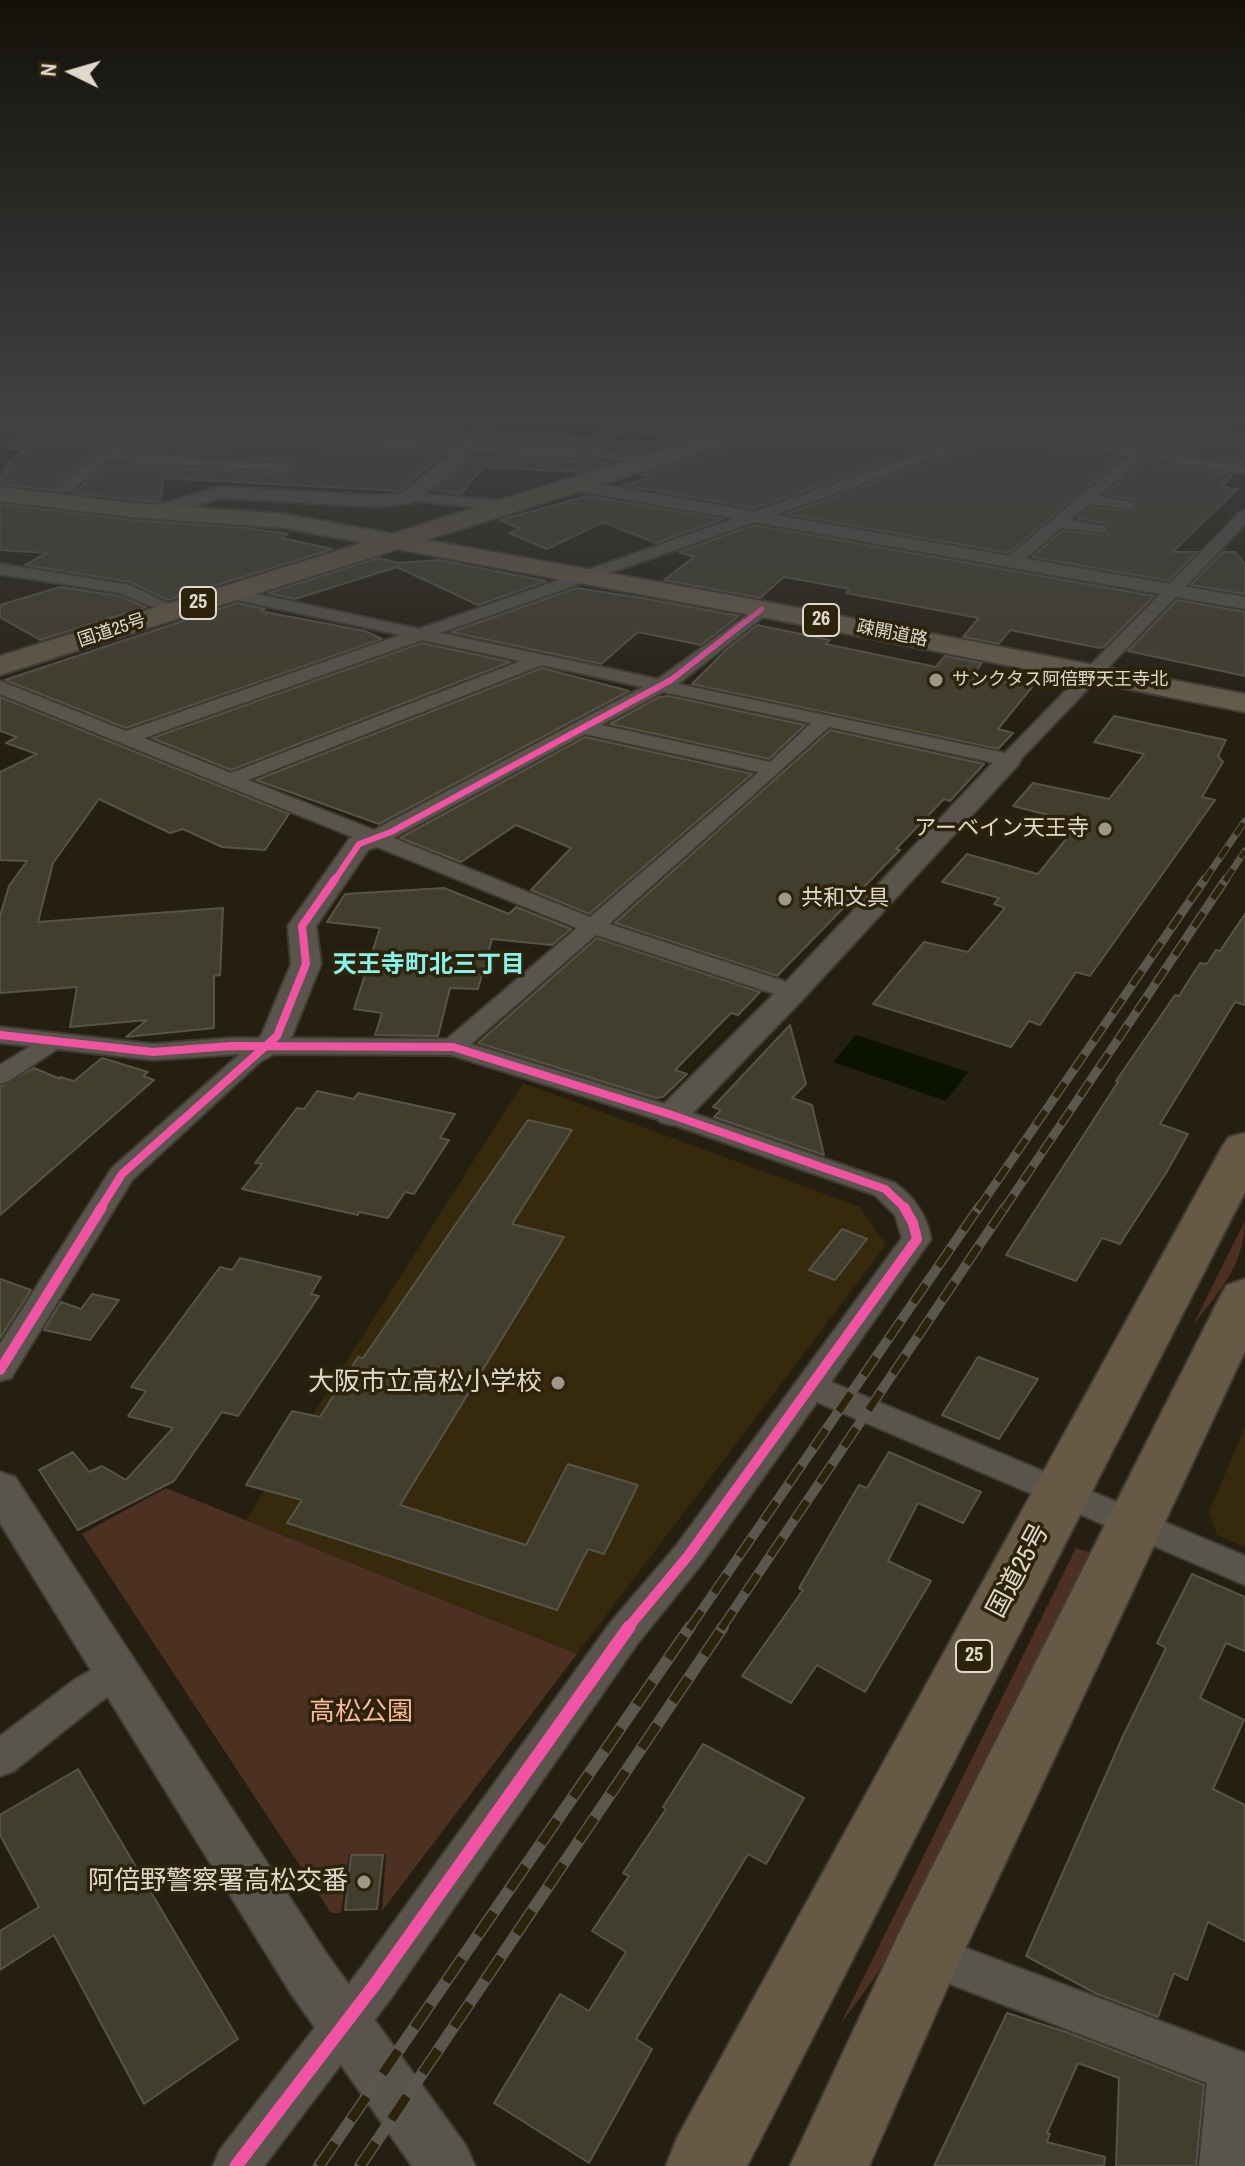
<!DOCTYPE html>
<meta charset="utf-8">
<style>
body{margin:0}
#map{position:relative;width:1245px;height:2166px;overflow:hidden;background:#251f12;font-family:"Archivo Narrow",sans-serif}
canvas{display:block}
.north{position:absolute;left:32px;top:32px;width:80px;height:80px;-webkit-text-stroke:6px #2d220a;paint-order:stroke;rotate:275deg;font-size:22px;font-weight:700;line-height:32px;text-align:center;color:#e0d9cb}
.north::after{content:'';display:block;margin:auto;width:28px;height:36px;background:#e0d9cb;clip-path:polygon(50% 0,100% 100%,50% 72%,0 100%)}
</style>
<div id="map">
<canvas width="1245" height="2166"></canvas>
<div class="north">N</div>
</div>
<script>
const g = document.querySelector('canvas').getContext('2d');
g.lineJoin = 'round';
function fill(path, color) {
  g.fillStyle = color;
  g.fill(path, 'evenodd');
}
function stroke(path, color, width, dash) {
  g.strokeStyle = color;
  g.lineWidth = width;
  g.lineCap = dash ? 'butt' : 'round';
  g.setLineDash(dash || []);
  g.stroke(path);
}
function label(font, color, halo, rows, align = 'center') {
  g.font = font + ' "Archivo Narrow","Noto Sans JP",sans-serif';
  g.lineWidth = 7;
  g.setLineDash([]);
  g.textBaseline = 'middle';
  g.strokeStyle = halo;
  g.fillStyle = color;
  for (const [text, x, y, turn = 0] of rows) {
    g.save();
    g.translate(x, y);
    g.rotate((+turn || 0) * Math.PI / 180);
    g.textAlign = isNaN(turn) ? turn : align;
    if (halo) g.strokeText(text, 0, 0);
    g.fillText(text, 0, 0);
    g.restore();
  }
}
const built = new Path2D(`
 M523 1083 860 1207 886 1245 577 1654 246 1520Z
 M1245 1426V1547L1217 1535 1209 1512Z`);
const green = new Path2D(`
 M1245 1221C1245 1263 1218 1294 1193 1325Z
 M166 1488 577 1654 382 1911 386 1854H349L341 1913H331L82 1534Z
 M1076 1548 1091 1553 900 1934 875 1977 840 2025Z`);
const water = new Path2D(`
 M856 1035 968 1072 946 1101 833 1062Z`);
const building = new Path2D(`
 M87 422H422L460 424 456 430 467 431 459 440Z
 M655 422H693L699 435 673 443 638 430Z
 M789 422H924L968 434 754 508 623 485 656 476 641 475 784 430Z
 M1042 422H1234L1225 434 1245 436V460L1242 463 1028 430Z
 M26 432 444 454 399 491 163 478 161 501 157 502 73 493 109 464 282 474 292 466 282 460 124 450 126 443 116 440 58 483 57 491 0 484V477L9 470H3L12 463H8L25 449 5 448Z
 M493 433 590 438 587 447 485 441Z
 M997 439 1121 458 1009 553 786 514Z
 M613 440 672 443 649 450 606 448 608 441Z
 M470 456 594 462 610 463 579 472 483 467 461 494 433 490Z
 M1143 461 1232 475 1222 487 1238 489 1172 552H1197L1169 581 1032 557 1062 531 1109 535 1108 524 1077 518 1090 507 1135 511 1134 500 1105 494Z
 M587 496 723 519 656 543 603 522 547 549 509 533 520 529 500 520Z
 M0 504 131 520 247 528 288 534 281 538 333 549 168 600 130 582 25 565 47 553 0 550Z
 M754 525 1154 596 1104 647 1099 648 1010 630 999 644 963 637 979 618 846 593 850 589 784 577 760 598 664 580 694 557 679 552Z
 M1222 552H1235L1245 564V594L1191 585Z
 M378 558 398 563 439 560 546 581 478 605 397 567 295 599 268 593Z
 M60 587 119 596 146 607 40 640 0 617V605Z
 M577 588 642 598 739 616 701 645 638 632 601 664 451 632Z
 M1177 600 1245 612V676L1128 651Z
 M237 603 265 609 260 611 365 631 382 639 126 728 5 680Z
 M757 625 830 640 826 644 936 667 945 656 982 663 973 675 1032 687 998 729 1013 733 998 749 692 684 726 650Z
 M422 643 510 662 231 770 152 738Z
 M542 668 629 691 379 824 256 780Z
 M669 696 805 725 769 759 610 724 659 697Z
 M0 697 289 814 265 850 222 847 183 829 170 833 99 799 53 863 38 922 223 908 220 975 214 976V1028L126 1037 147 1020 70 1027 77 987 0 993V916L9 886 27 861 0 860V772L37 754 6 743 17 737 0 731Z
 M1114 716 1226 740 1218 756 1223 762 1202 797 1215 800 1090 976 1076 972 1040 1025 1029 1021 1011 1047 873 1004 924 942 968 952 1005 908 994 904 999 898 942 882 967 854 1038 874 1079 823 1013 806 1033 783 1109 799 1144 754 1094 742Z
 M830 730 984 764 950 801 944 799 896 849 900 850 777 976 615 923Z
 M585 737 752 774 589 914 531 890 571 848 516 825 461 862 400 838Z
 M444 888 509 914 516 907 571 929 552 945 492 939 478 989 450 988 438 1036 375 1035 382 1013 354 1009 380 928 327 922 345 894Z
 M1245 914V1005L1235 1002 1160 1124 1188 1134 1166 1173 1120 1244 1102 1238 1076 1281 1006 1255 1118 1082 1116 1081 1175 995 1179 996 1200 963 1207 964 1216 950 1220 951Z
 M597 938 760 992 738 1015 731 1013 675 1070 687 1074 663 1097 656 1098 478 1043Z
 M790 1025 806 1084 792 1098 812 1105 824 1155 714 1117 721 1110 713 1107Z
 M102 1058 148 1072 143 1076 154 1080 0 1215V1087L34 1068 60 1079V1077L74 1081Z
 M317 1091 354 1099 358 1093 455 1114 440 1138 449 1140 414 1194 405 1192 388 1218 359 1212 358 1215 242 1189 262 1164 255 1163 297 1108 304 1109Z
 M528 1120 572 1130 512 1224 564 1237 400 1505 526 1545 568 1464 638 1485 604 1554 588 1549 557 1610 287 1523 302 1500 246 1485 292 1411 320 1417 358 1357 363 1358Z
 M842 1229 867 1239 835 1280 809 1270Z
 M240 1258 321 1277 311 1294 319 1296 238 1416 222 1412 174 1481 78 1530 39 1470 73 1452 89 1472 102 1466 126 1480 173 1428 128 1416 146 1391 131 1387 220 1267 232 1270Z
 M0 1279 31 1290 0 1338Z
 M92 1294 119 1300 90 1340 44 1330 61 1302 81 1309Z
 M978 1357 1038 1379 999 1439 942 1415Z
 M889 1452 981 1492 963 1523 918 1503 888 1561 931 1581 865 1692 817 1665 791 1703 742 1676 803 1590 799 1588 859 1485 867 1488Z
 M1192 1574 1245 1597V1651L1226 1643 1200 1698 1244 1720 1213 1789 1245 1805V1941L1208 1922 1187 1980 1174 1973 1158 2017 1095 1993 1026 1956 1123 1736 1166 1648 1157 1643Z
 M703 1744 804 1798 766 1864 748 1854 636 2039 652 2049 589 2163 494 2103 560 1994 589 2011 626 1952 592 1931 629 1876 623 1873 666 1809 663 1807Z
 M78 1769 238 2039 144 2104 54 1935 0 1970V1931L39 1907 0 1835V1815Z
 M351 1855H383L377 1909 345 1910Z
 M1007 2013 1069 2033 1204 2085 1196 2166H1116L1119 2078 1078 2063 1047 2133 1050 2134 1047 2142 1105 2157 1104 2166H934Z`);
const minor = new Path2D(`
 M0 422 310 434 589 450 595 433 630 422H652L606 439 602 451 663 454 670 458 663 462 594 459 0 428Z
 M696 422H710L713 430 730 439 723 443 702 435Z
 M927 422C950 422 971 426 993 427 1007 428 1023 422 1039 422L1016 431 1245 466V474L1142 458 1098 496 1133 503V509L1089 504 1070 520 1107 527V533L1061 528 1018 565 1012 567 1004 562 1006 559 1128 456 997 436 440 633 658 679 762 604 768 605 771 609 768 613 678 684 1005 753 1240 512 1245 510V524L1016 764 1009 766 829 727 609 924 802 987 805 992 802 997H784L596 935 471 1044 681 1109 895 1183C914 1197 927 1215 931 1239L831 1382 1245 1556V1585L817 1402 700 1566 637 1644 391 1998 264 2166H213L220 2150 361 1968 611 1622 676 1546 902 1238 895 1215 875 1195 663 1121 451 1055 274 1054 261 1061 132 1180 11 1378 0 1381V1344L112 1168 240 1054 153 1060 57 1049 9 1081 0 1084V1065L31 1046 0 1043V1027L153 1044 231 1038 447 1039 577 928 0 694V681L126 731 401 635 223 597 221 593 223 589 229 588 419 629 979 433ZM422 640 521 661 231 773 144 738ZM542 665 643 687 374 830 248 780ZM663 692 811 723 770 762 601 725ZM585 734 759 772 590 917 393 838Z
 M118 442 125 446 117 453 282 463 289 467 282 471 108 461 70 491H60V485Z
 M411 493 509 501 517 506 509 511 406 500 404 497Z
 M0 564 130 585 183 611 174 616 120 593 0 574Z
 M118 1655 131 1660 137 1671 131 1682 100 1702 14 1771 0 1776V1736L74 1680Z
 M926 1933 1245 2053V2166H1199L1207 2083 911 1969 905 1954 911 1939Z`);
const tertiary = new Path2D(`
 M481 422H499L446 476 412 503 376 507 221 498 154 518 145 512 147 508 220 487 376 495 400 494 434 468Z
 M574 480 1245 597V609L568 489 565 485 568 481Z
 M1009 753 1018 755 1021 760 1018 765 804 998 684 1122 672 1125 660 1122 656 1115 660 1108 782 986 1000 755Z
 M376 830 385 832 389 838 385 844 368 850 316 926 321 964 292 1036 280 1053 269 1055 258 1053 253 1046 262 1034 291 964 288 926 350 838Z
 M0 1472 15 1477 328 1956 466 2146 475 2166H412L290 1992 0 1523Z`);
const primary = new Path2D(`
 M0 487 131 503 284 514 762 601 1245 694V712L762 617 284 528 131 517 0 501Z`);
const trunk = new Path2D(`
 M750 422H786L783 427 0 675V656Z
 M1245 1133V1192L747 2166H666L677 2138 1222 1147 1229 1137Z
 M1245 1279V1351L951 1979 869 2166H790L901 1929 1220 1297 1227 1285Z`);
const railFar3 = new Path2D(`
 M1204 881 1245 821
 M1225 881 1245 851`);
const railFar2 = new Path2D(`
 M978 1209 1205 879
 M1004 1209 1226 879`);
const railFar1 = new Path2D(`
 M689 1629 979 1207
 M721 1629 1005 1207`);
const rail = new Path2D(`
 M319 2166 690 1627
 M360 2166 723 1627`);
const cyclewayFar4 = new Path2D(`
 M743 624 762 609`);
const cyclewayFar3 = new Path2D(`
 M334 881 359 844 391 832 671 680 745 622`);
const cyclewayFar2 = new Path2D(`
 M0 1035 153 1052 231 1046 453 1047 672 1115 885 1189 906 1209
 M100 1209 122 1174 277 1036 306 964 302 926 335 879`);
const cyclewayFar1 = new Path2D(`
 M0 1370 102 1207
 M627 1629 688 1556 917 1239 913 1223 904 1207`);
const cycleway = new Path2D(`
 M236 2166 376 1983 629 1627`);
const markers = [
 [936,680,8,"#9f988a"],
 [1105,829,8,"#9f988a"],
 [785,899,8,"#9f988a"],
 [558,1383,8,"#9f988a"],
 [364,1882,8,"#9f988a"]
];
const farStreetnames = [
 ["国道25号",112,631,-18],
 ["疎開道路",892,634,11]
];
const farPoinames = [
 ["サンクタス阿倍野天王寺北",952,680]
];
const shields = [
 [198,603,36],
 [821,620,36],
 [974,1656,36]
];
const shieldNames = [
 ["25",198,603],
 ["26",821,620],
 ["25",974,1656]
];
const poiNames = [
 ["アーベイン天王寺",1089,829],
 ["共和文具",801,899,"left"]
];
const neighbourhoodNames = [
 ["天王寺町北三丁目",429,966]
];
const nearPoinames = [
 ["大阪市立高松小学校",542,1383],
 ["阿倍野警察署高松交番",348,1882]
];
const nearStreetnames = [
 ["国道25号",1019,1571,-62]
];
const nearParknames = [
 ["高松公園",361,1713]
];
fill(built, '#36290c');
fill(green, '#4c3022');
fill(water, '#0c1202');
fill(building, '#423e2e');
stroke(building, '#565448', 2);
stroke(minor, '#403b32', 4);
stroke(tertiary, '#403b32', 4);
stroke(primary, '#403b32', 4);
stroke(trunk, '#403b32', 4);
fill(minor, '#5a554c');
fill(tertiary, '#5a554c');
fill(primary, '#675d4c');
fill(trunk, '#665a47');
stroke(railFar3, '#5b564e', 7);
stroke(railFar2, '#5b564e', 9);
stroke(railFar1, '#5b564e', 10);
stroke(rail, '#5b564e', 12);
stroke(railFar3, '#2d220a', 5, [14]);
stroke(railFar2, '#2d220a', 6, [17]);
stroke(railFar1, '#2d220a', 7, [22]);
stroke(rail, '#2d220a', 9, [28]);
stroke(cyclewayFar4, '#f153a3', 5);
stroke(cyclewayFar3, '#f153a3', 6);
stroke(cyclewayFar2, '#f153a3', 8);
stroke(cyclewayFar1, '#f153a3', 10);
stroke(cycleway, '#f153a3', 13);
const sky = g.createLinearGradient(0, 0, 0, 726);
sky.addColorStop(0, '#14110a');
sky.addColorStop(0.58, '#404244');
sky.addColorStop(1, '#40424400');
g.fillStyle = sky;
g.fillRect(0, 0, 1245, 726);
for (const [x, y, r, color] of markers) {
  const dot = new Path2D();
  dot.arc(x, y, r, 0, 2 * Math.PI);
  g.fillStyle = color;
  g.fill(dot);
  stroke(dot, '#2d220a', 3);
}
label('18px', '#e0d9cb', '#2d220a', farStreetnames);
label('18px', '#e0d9cb', '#2d220a', farPoinames, 'left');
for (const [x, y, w] of shields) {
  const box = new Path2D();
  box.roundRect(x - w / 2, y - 16, w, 32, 6);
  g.fillStyle = '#2d220a';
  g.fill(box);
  stroke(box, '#e0d9cb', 2);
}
label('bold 20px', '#e0d9cb', null, shieldNames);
label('22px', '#e0d9cb', '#2d220a', poiNames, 'right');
label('bold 24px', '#88f2e9', '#2d220a', neighbourhoodNames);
label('26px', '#e0d9cb', '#2d220a', nearPoinames, 'right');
label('26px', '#e0d9cb', '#2d220a', nearStreetnames);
label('26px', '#fbba9e', '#2d220a', nearParknames);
</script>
